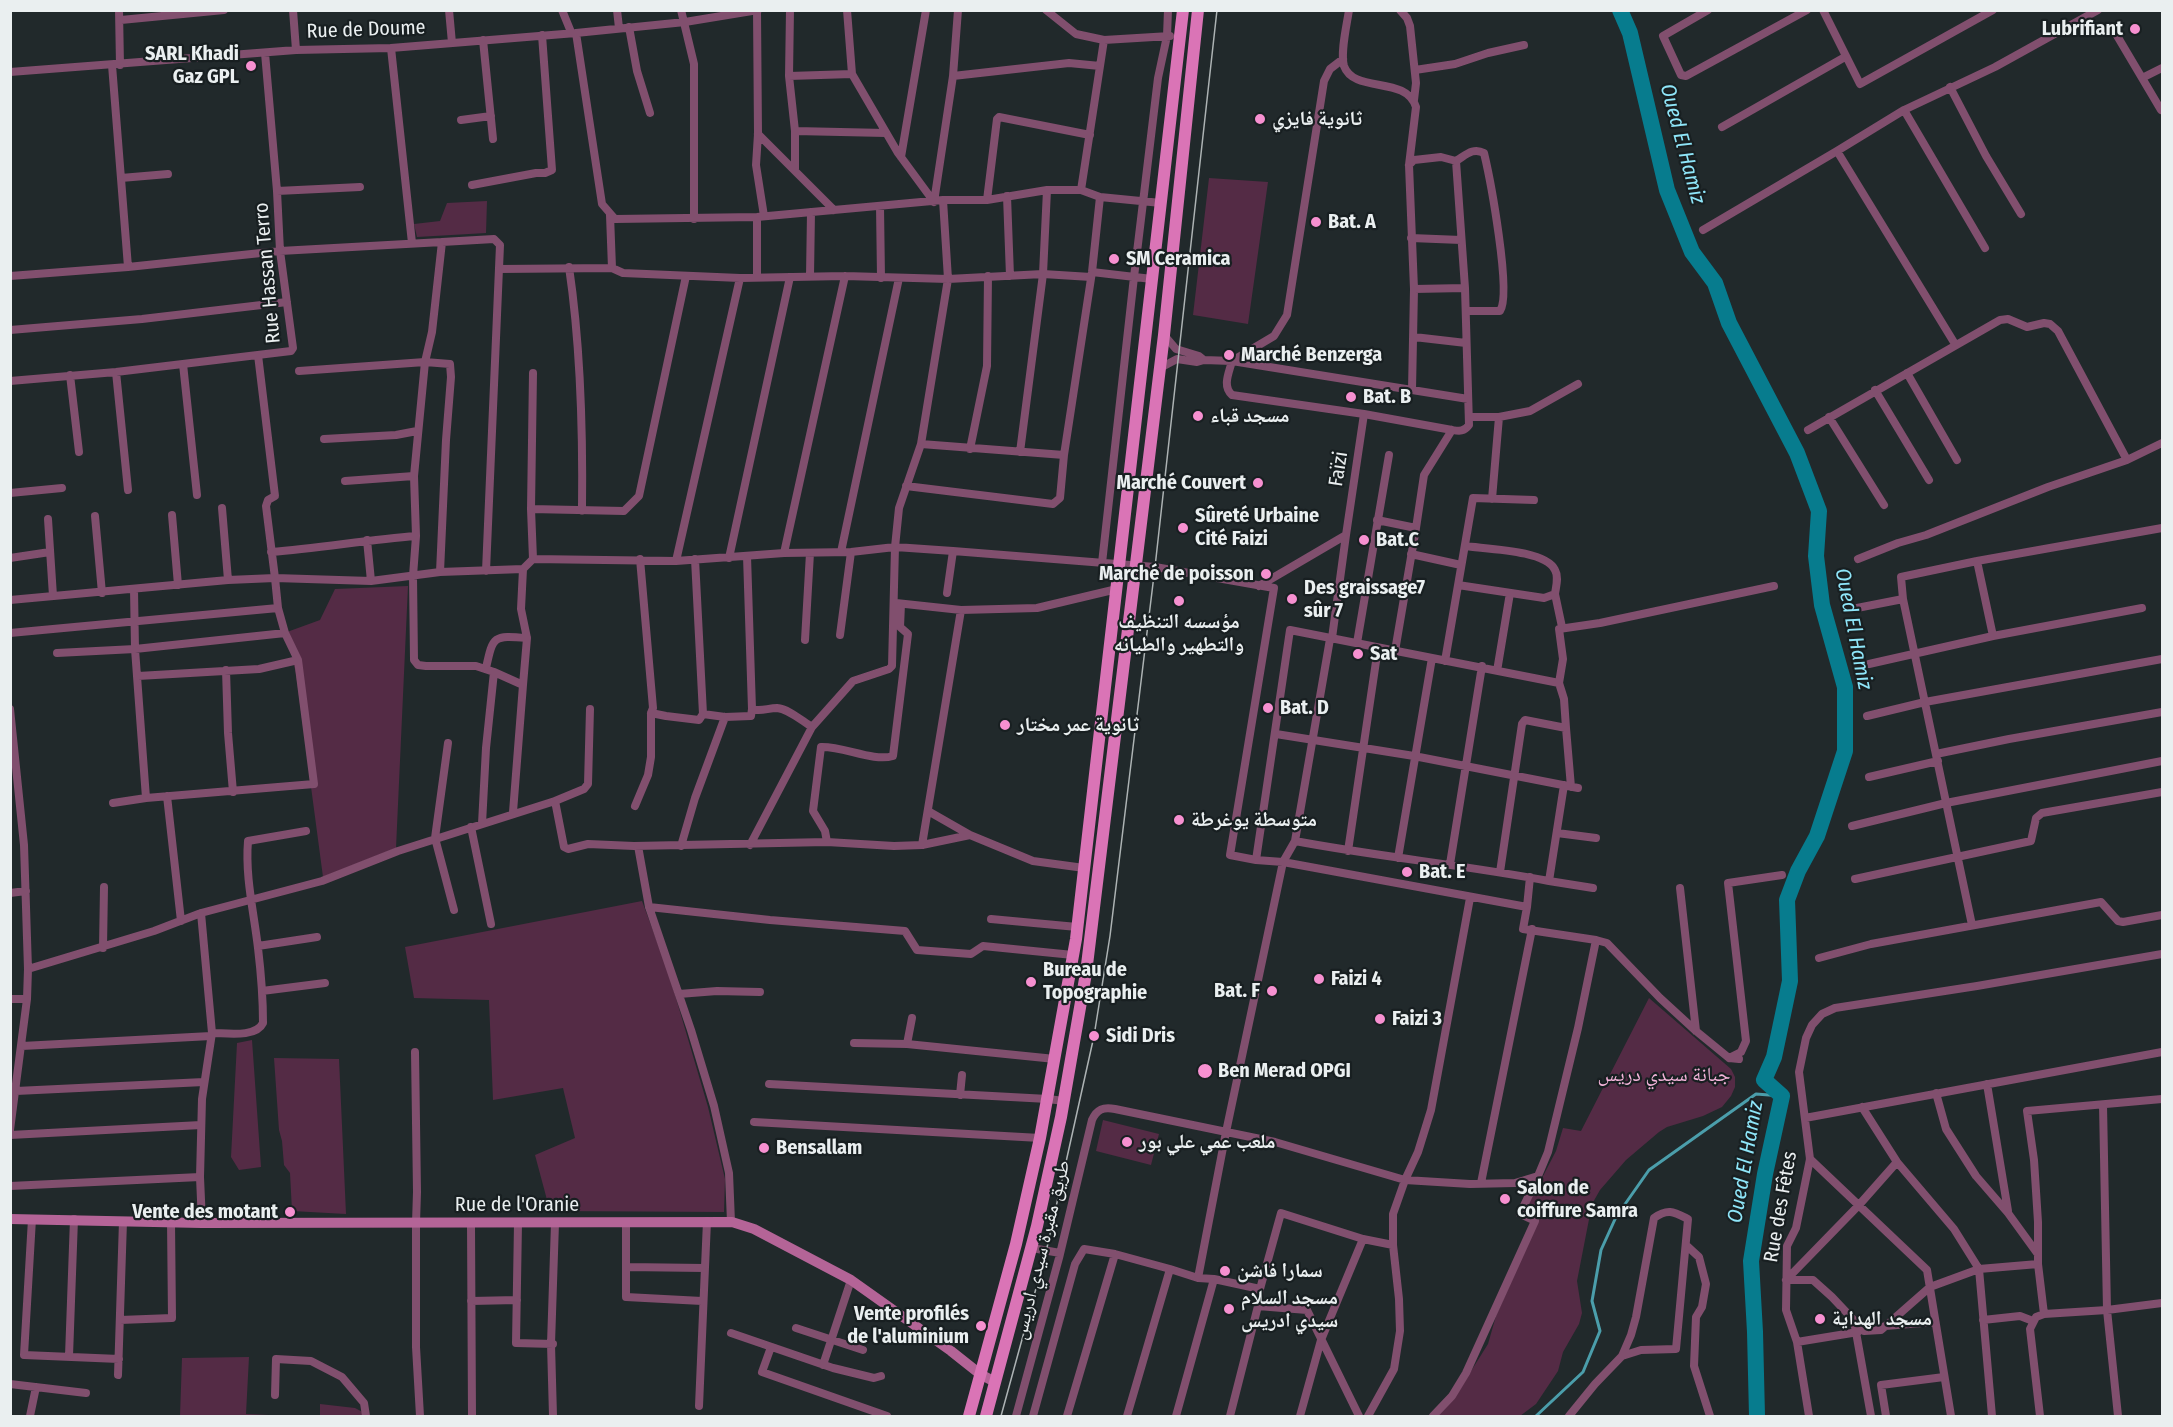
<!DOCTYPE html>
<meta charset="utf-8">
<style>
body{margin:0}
#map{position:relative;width:2173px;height:1427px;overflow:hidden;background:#21292b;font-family:"Fira Sans Condensed",sans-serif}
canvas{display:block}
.frame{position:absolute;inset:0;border:12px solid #eaeff0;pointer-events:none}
</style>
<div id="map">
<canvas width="2173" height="1427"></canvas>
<div class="frame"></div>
</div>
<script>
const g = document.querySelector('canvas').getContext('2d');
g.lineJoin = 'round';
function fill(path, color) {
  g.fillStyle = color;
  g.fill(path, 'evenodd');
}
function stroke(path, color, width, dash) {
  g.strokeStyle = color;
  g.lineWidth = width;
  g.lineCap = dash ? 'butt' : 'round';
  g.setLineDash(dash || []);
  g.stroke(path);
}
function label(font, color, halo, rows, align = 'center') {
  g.font = font + ' "Fira Sans Condensed","Noto Naskh Arabic",sans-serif';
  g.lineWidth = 4.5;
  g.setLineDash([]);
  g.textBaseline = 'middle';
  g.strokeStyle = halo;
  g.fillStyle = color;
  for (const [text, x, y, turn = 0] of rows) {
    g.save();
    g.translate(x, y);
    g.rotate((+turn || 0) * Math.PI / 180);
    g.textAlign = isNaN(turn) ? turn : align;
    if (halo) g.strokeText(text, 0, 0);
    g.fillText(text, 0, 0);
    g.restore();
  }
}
const green = new Path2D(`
 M1209 178 1268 182 1248 324 1193 315Z
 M487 201 486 233 417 237 414 224 440 221 447 203Z
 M408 586 396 848 323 877 296 674 287 632 320 620 335 589Z
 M642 901 668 971 708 1107 725 1179 724 1212 550 1211 535 1155 575 1138 563 1088 493 1100 489 1000 414 998 405 947Z
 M1649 998 1731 1069 1735 1077V1087L1731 1096 1722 1107 1703 1116 1667 1127 1659 1132 1626 1160 1600 1190 1592 1204 1577 1281 1582 1313 1579 1324 1563 1352 1558 1371 1536 1404 1520 1416H1438L1456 1395 1488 1344 1496 1316 1538 1220 1526 1209 1556 1151 1563 1128 1581 1131Z
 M252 1040 261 1167 239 1170 231 1157 237 1043Z
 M274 1058 339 1059 346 1214 292 1211 290 1173 284 1165 282 1141 279 1130Z
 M1103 1120 1159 1134 1151 1165 1096 1151Z
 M249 1357 246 1414 291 1416H180L182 1358Z
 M320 1404 355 1408 370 1416H320Z`);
const stream = new Path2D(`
 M1536 1416 1583 1372 1600 1331 1592 1301 1601 1250 1616 1217 1649 1170 1756 1094 1782 1096`);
const river = new Path2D(`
 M1620 10 1630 33 1667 190 1692 252 1715 283 1729 323 1797 453 1819 511 1816 556 1822 605 1845 687V751L1817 836 1798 871 1787 900 1790 981 1774 1057 1764 1080 1782 1096 1765 1174 1751 1261 1755 1332 1757 1416`);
const street = new Path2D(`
 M119 10 120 65
 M293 10 296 50
 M449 10 452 43
 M562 10 571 32
 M617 10 619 28
 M681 10 694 64V219
 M790 10 789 76 795 131V169
 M847 10 852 74 898 153 934 202
 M1046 10 1076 34 1104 40 1170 36
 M1349 10C1347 24 1340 53 1344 66 1354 94 1406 75 1416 107L1409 165 1414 289 1412 390
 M1400 10 1407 18 1410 26 1416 83 1414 100
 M1708 10 1663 36 1681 75 1686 76 1807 10
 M1823 10 1860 84 1993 10
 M757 11 758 134 756 165 764 216
 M121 20 224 10
 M629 27 637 71 650 113
 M576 33 602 204 615 219 757 217 943 200H987L1047 190H1081L1100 197 1161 203
 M2116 34 2161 110
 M483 40 493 139
 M391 48 412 243
 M1343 59 1330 69 1324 81 1287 315 1274 336 1232 361C1229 373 1222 386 1232 395L1364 414 1452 430C1459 431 1464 432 1469 425L1465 288 1456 161 1441 157 1414 160 1409 165
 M112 65 128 267
 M1415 70 1455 64 1488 53 1524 45
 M10 72 296 50 391 48 576 33 685 22 758 10
 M789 76 852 74
 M953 76 1069 63 1100 66
 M2142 78 2162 68
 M1950 87 1986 156 2021 214
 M1904 110 1985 248
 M461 120 491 116
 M1722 127 1845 57
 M795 131 886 133
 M758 134 834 210
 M1837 151 1955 344
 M901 157 926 10
 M1456 161C1466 155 1473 147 1484 153 1490 178 1512 294 1500 311H1466
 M121 178 168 174
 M472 185 536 173H545L552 170 542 35
 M1081 190 1104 40
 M277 191 360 187
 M1007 196 1010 276
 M987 200 997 119 999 117 1090 135
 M934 202 953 76 958 10
 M880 206 881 278
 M610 215 612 268 623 273 740 278 845 276 948 279 1043 274 1091 277
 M1703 230 1837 151 1904 110 1995 67 2098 10
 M1411 238 1461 240
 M442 242 494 239 500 245 486 571
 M569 267C581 348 583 430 582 511
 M499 269 612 268
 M1092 272 1152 279
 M10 276 128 267 280 251 442 242 432 332 425 362 414 476 416 536 413 576 414 660 418 665 426 666H476L494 672 486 748 482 824
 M810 276 811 212
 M757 277V217
 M1414 289 1465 288
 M10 330 142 319 287 302
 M1164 335 1176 349 1199 356 1204 360
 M1414 337 1466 343
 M183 364 197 495
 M1160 368 1177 359 1197 362 1204 360 1232 361 1468 399
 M299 371 425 362 450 364 451 377 446 440 440 572
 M116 372 128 490
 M1907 373 1957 460
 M70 375 79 452
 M10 381 116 372 291 351 293 348 280 251 277 191 265 53
 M1875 390 1929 480
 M1469 417H1499L1530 411 1578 384
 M1829 417 1884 505
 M1808 430 2000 320 2008 319 2027 327 2044 323 2050 324 2058 331 2127 460
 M324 439 396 435 417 431
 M921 444 1064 455
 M970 449 987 366 988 276
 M1020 452 1043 274 1047 190
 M345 481 414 476
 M906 486 1053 504 1060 498 1064 455 1092 272 1100 197
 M10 493 62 488
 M1492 499 1499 417
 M222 508 228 580
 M531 509 533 373
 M172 515 178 585
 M95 516 102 593
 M48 519 53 596
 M1377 520 1416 528 1424 475 1452 430
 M271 552C320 548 367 540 416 536
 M841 552 899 278
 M784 553 845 276
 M1411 554 1461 565
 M747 556 752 709C760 712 768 708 777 708 789 709 802 721 812 727
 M10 558 50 552
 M729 558 790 277
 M533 559 676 561 784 553 851 552 895 547 953 551
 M640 559 653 708 651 713 666 716 699 720 703 714 695 559
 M1858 559 1898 543 1926 535 2048 487 2127 460 2162 443
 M676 561 740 278
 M1977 561 1993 636
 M1102 563 1134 277 1158 78 1167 36 1168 10
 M371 581 440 572 523 569 533 559 531 509 624 511 639 496 686 276
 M1458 585 1544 598 1555 594C1556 586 1559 577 1555 570 1546 550 1486 549 1465 546
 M1259 586 1346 535 1364 414
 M134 589 135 649 146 798
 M947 593 953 551 1155 567 1274 588 1230 855 1256 860 1283 862 1226 1132 1198 1278 1214 1279 1260 1289 1258 1306 1230 1416
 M1555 594 1562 627
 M10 600 228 580 275 578 266 506 268 500 275 496 258 355
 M896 603 961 610 1037 608 1117 589
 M1857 608 1903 599
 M10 633 278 608 275 578 371 581 367 540
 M840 635 851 552
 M1332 638 1346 535
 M805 640 810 553
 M1357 643 1389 455
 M1395 651 1416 528
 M57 653 135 649 285 633
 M1445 661 1473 498 1534 500
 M1869 664 1993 636 2142 608
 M486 668C493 636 493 635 527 638
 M226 670 228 733 233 792
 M1497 671 1510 593
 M494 672 523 685 513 812
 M138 676 259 669 298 660
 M523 685 527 638 521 609 523 569
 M10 709 24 845 28 969 27 999 10 1130
 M703 714 725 717 751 716 752 709
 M1867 716 1925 702 2162 659
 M1566 728 1571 787
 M1276 734 1414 756 1578 788
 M448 743 435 838 454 910
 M1936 754 2009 739 2162 712
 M1869 777 1938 761
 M167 796 181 921
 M555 801 584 789 588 784 590 709
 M113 803 146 798 314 784 298 660 285 633 278 608
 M635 806 648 775 651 757V713
 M928 811 970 835
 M1852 826 1946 803 2162 761
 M471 827 491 924
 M1557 833 1596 838
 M1295 841 1330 639H1334
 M827 842 825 831 813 811 821 747C843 746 873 762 893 756L908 634 900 627 901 604
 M750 845 812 727 853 681 889 669 892 666 895 547 899 508 921 444 948 279 943 200
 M922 845 961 610
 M638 846 649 907 691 1030 714 1106 729 1173 731 1222
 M681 846 695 798 725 717
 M1348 851 1378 648 1375 647
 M1398 858 1432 658
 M1256 860 1290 630 1559 683
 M1450 864 1482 666
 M1500 872 1522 724 1525 720 1566 728 1564 699 1559 683 1563 659 1559 629 1600 623 1774 586
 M1530 877 1527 907 1283 862 1295 841C1380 857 1465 865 1549 881L1564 785
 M1855 879 2031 841 2036 818 2042 813 2162 792
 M1549 881 1593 888
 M1680 888 1696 1031
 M10 893 26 891
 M649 907 770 920 905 931 917 950 971 954 983 946 1073 955
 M1527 907 1523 929 1596 940
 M201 913 212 1033 202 1099 200 1177 202 1223
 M991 919 1077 927
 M1972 925 1903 599 1901 577 1977 561 2162 528
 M258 946 317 937
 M103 948 104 887
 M1819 958 1871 944 2101 902 2118 921 2123 922 2162 915
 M28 969 154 931 201 913 322 881 398 851 555 801 564 847 568 849 588 844 634 846 827 842 894 846 922 845 970 835 1033 861 1084 868
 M262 991 325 983
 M679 994 717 991 760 992
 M10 999H27
 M212 1033C226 1033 256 1038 263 1023 263 998 261 973 258 948 254 913 245 877 248 841L306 831
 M854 1043 907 1044 1055 1059
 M907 1044 912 1018
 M22 1046 211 1036
 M415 1052 417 1192 416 1223V1347L420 1416
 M1729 1058 1741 1052 1746 1041 1728 883 1782 875
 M769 1084 1048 1099 1064 1101
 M1987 1084 2008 1211
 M16 1091 204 1082
 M1936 1093 1946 1129 1976 1176 2008 1213 2037 1253
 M960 1095 962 1075
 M2103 1105 2107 1310 2118 1416
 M1862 1107 1897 1162 1954 1229 1979 1269 1992 1416
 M1805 1118 2162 1052
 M754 1122 1040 1138
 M10 1135 201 1125
 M1810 1159 1927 1270 1951 1416
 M1481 1183 1532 929
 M10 1186 200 1177
 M32 1219 24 1355 119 1359
 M518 1223 516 1343 553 1344
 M471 1224 472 1416
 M626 1224V1297L702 1301
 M1687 1246 1699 1257 1706 1284 1702 1307 1696 1317 1694 1366 1710 1416
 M1032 1248 1060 1253
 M2038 1264V1222L2034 1160 2027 1111 2162 1099
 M626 1267 704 1268
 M1786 1280H1813L1832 1297 1864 1331 1881 1330 1930 1287 1979 1269 2038 1264 2044 1314
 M1786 1280 1859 1205 1897 1162
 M1260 1289 1281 1213 1363 1239 1393 1245
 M471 1301 517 1300
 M1258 1306 1307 1310 1359 1416
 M120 1320 172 1318 171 1222
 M1983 1320 2020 1316 2033 1321
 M1854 1321 1871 1416
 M1885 1326 1935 1322
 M796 1328 863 1350
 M731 1333 833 1368 874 1378 881 1376
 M1797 1342 1858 1332
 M771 1347 762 1372 887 1416
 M69 1356 74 1219
 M823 1365 851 1280
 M118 1375 123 1221
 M10 1384 86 1393
 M275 1395 276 1359 311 1361 342 1377 364 1403 366 1416
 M699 1406 707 1221
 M30 1416 36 1387
 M553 1416 551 1344 555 1223
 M1016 1416 1059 1258 1092 1120C1097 1109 1103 1107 1115 1109L1275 1142 1405 1180 1470 1184 1515 1183 1538 1176 1548 1152 1578 1028 1596 940 1607 943 1660 998 1696 1031 1729 1058 1739 1059
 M1033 1416 1075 1264 1084 1249 1115 1254 1170 1269
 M1067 1416 1115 1254
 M1127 1416 1170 1269 1198 1278
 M1176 1416 1214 1279
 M1300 1416 1321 1340 1363 1239
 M1368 1416 1394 1369 1400 1331 1399 1299 1393 1245V1214L1405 1180 1418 1152 1431 1110 1470 898
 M1433 1416 1452 1396 1466 1373 1535 1221 1520 1214 1538 1176
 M1569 1416 1595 1384 1622 1356 1631 1335 1636 1317 1654 1218C1668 1208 1674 1212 1688 1219L1676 1349 1641 1350 1622 1356
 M1809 1416 1797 1342 1786 1310 1787 1246 1796 1228 1810 1159 1799 1072 1806 1038 1812 1025 1822 1014 1835 1008 1977 986 2162 954
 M1886 1416 1881 1385 1944 1377
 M2040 1416 2030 1329 2036 1317 2044 1314 2107 1310 2162 1303`);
const secondary = new Path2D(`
 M10 1219 202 1223 732 1222 754 1229 851 1280 951 1351 980 1374 995 1382`);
const primary = new Path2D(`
 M969 1416 1016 1244 1040 1138 1076 939 1183 10
 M986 1416 1037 1226 1061 1117 1086 973 1164 335 1198 10`);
const tram = new Path2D(`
 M1001 1416 1046 1252 1094 1036 1110 936 1155 567 1217 10`);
const markers = [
 [2135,29,6,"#f690d0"],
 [251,66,6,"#f690d0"],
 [1260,119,6,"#f690d0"],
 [1316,222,6,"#f690d0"],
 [1114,259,6,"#f690d0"],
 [1229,355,6,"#f690d0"],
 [1351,397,6,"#f690d0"],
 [1198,416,6,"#f690d0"],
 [1258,483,6,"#f690d0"],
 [1183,528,6,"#f690d0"],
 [1364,540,6,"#f690d0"],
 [1266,574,6,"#f690d0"],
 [1292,599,6,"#f690d0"],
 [1179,601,6,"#f690d0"],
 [1358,654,6,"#f690d0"],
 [1268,708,6,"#f690d0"],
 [1005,725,6,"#f690d0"],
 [1179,820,6,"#f690d0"],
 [1407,872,6,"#f690d0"],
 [1319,979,6,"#f690d0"],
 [1031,982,6,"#f690d0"],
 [1272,991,6,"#f690d0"],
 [1380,1019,6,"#f690d0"],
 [1094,1036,6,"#f690d0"],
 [1205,1071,8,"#f690d0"],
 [1127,1142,6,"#f690d0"],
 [764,1148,6,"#f690d0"],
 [1505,1199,6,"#f690d0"],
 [290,1212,6,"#f690d0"],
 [1225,1271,6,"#f690d0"],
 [1229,1309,6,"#f690d0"],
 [1820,1319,6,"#f690d0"],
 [981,1326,6,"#f690d0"]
];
const poiNames = [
 ["Lubrifiant",2123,29,"right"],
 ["SARL Khadi",239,54,"right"],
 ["Gaz GPL",239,77,"right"],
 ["ثانوية فايزي",1272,119],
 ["Bat. A",1328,222],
 ["SM Ceramica",1126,259],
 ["Marché Benzerga",1241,355],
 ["Bat. B",1363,397],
 ["مسجد قباء",1210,416],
 ["Marché Couvert",1246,483,"right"],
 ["Sûreté Urbaine",1195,516],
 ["Cité Faizi",1195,539],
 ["Bat.C",1376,540],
 ["Marché de poisson",1254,574,"right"],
 ["Des graissage7",1304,588],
 ["sûr 7",1304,611],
 ["مؤسسه التنظيف",1179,622,"center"],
 ["والتطهير والطيانه",1179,645,"center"],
 ["Sat",1370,654],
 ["Bat. D",1280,708],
 ["ثانوية عمر مختار",1017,725],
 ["متوسطة يوغرطة",1191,820],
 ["Bat. E",1419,872],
 ["Bureau de",1043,970],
 ["Topographie",1043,993],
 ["Faizi 4",1331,979],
 ["Bat. F",1260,991,"right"],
 ["Faizi 3",1392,1019],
 ["Sidi Dris",1106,1036],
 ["Ben Merad OPGI",1218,1071],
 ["ملعب عمي علي بور",1139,1142],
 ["Bensallam",776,1148],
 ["Salon de",1517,1188],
 ["coiffure Samra",1517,1211],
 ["Vente des motant",278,1212,"right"],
 ["سمارا فاشن",1237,1271],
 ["مسجد السلام",1241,1298],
 ["سيدي ادريس",1241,1321],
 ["Vente profilés",969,1314,"right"],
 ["de l'aluminium",969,1337,"right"],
 ["مسجد الهداية",1832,1319]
];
const streetNames = [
 ["Rue de Doume",366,30,-2],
 ["Rue Hassan Terro",268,273,-95],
 ["Faïzi",1339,469,-81],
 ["Rue de l'Oranie",517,1205],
 ["Rue des Fêtes",1781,1207,-80],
 ["طريق مقبرة سيدي ادريس",1042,1250,-76]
];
const parkNames = [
 ["جبانة سيدي دريس",1664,1075]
];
const waterNames = [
 ["Oued El Hamiz",1682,144,75],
 ["Oued El Hamiz",1853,629,79],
 ["Oued El Hamiz",1746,1162,-80]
];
fill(green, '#542b45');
stroke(stream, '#4b9eab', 3);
stroke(river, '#077c8e', 16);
stroke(street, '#814f6e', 8);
stroke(secondary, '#b46497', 10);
stroke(primary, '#da74b6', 12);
stroke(tram, '#adb3b4', 1.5);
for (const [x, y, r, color] of markers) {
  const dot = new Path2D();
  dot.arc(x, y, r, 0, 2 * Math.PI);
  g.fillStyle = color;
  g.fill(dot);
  stroke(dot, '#181f21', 2);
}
label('bold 20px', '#eaeff0', '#181f21', poiNames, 'left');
label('20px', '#eaeff0', '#181f21', streetNames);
label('20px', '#f4b4da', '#181f21', parkNames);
label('italic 21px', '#8fe6f9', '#181f21', waterNames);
</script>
